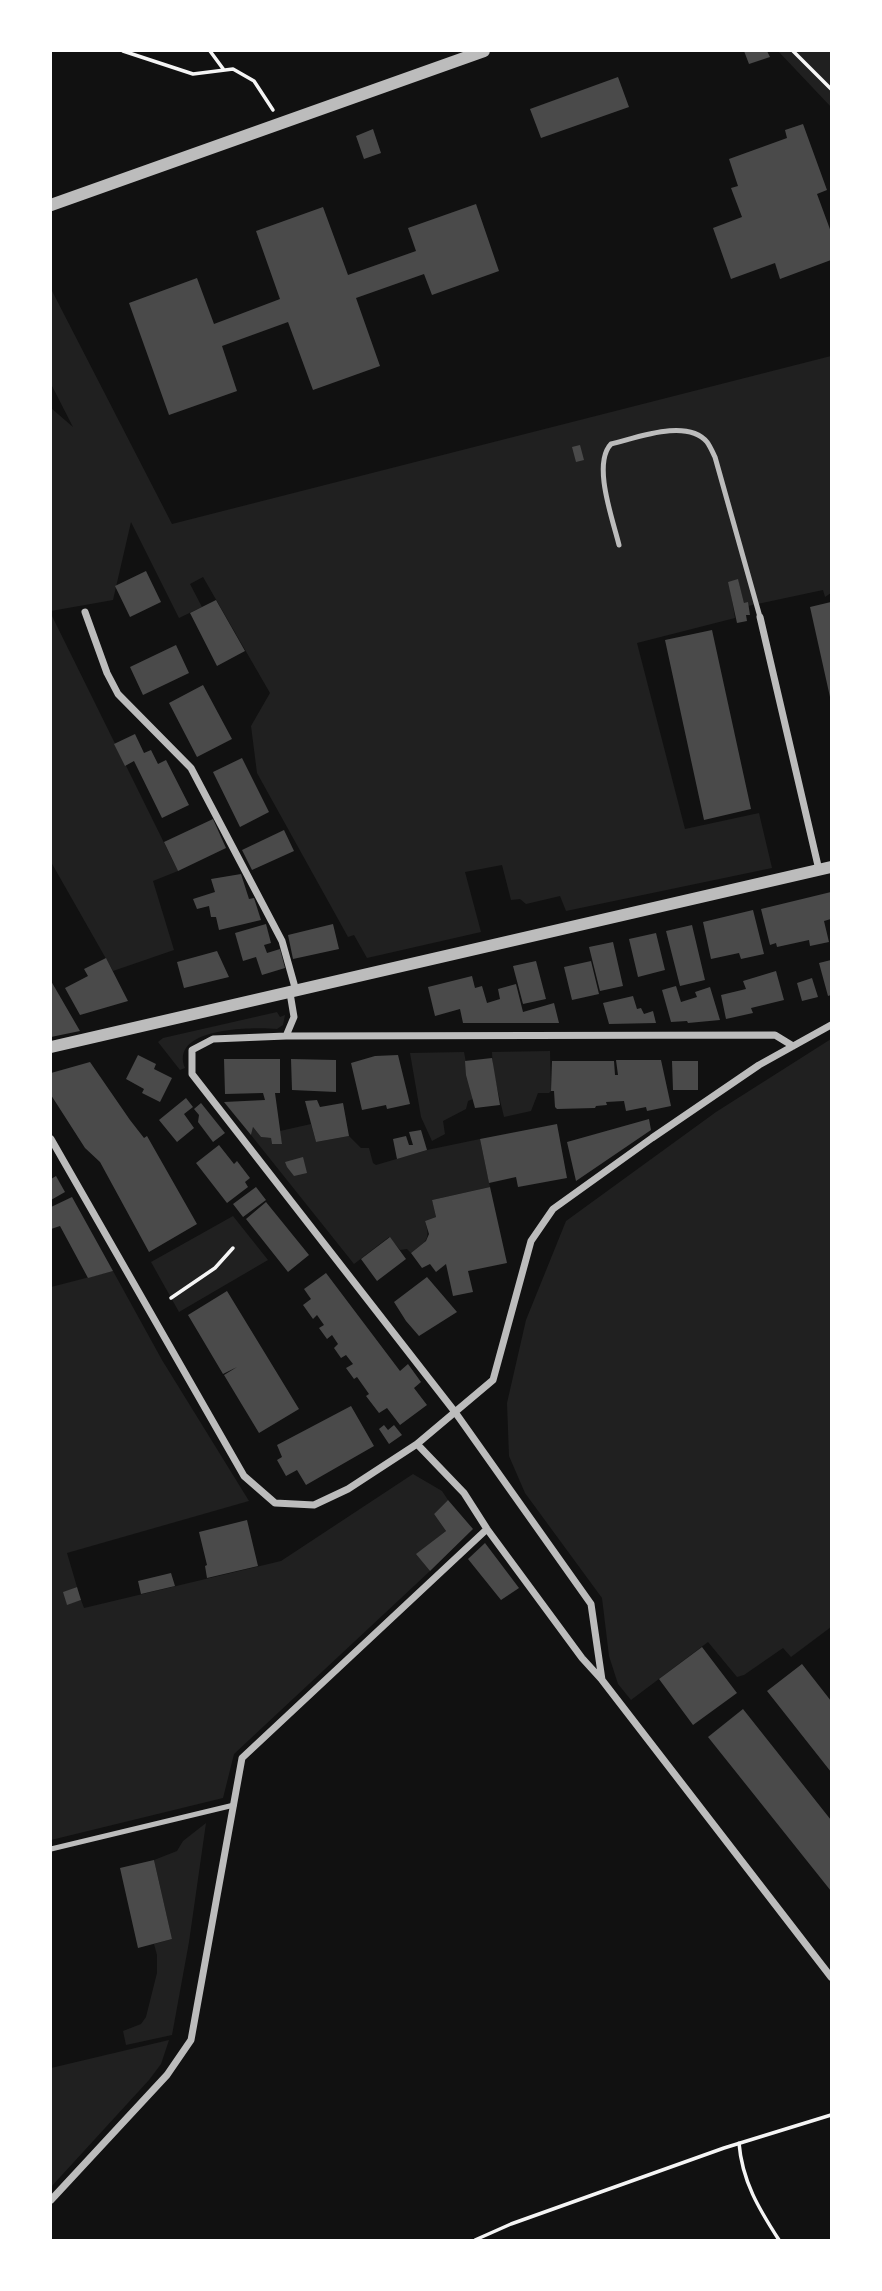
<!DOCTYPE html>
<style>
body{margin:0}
#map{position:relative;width:882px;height:2291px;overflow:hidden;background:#111;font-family:Lato,sans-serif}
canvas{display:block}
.frame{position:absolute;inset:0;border:52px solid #fff;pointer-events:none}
</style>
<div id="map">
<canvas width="882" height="2291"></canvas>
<div class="frame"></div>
</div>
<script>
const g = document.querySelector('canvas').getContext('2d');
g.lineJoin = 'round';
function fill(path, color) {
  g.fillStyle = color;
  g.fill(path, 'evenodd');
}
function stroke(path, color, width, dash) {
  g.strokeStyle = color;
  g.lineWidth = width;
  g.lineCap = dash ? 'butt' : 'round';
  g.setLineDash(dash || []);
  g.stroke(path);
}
const green = new Path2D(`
 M778 51H831V107Z
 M51 289 172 524 831 356V593L825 597 823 590 748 606 744 603 738 580 729 582 735 618 637 643 685 829 759 813 772 868 566 911 560 896 526 904 520 899 511 900 502 865 465 872 481 932 367 958 354 935 348 937 257 773 251 726 270 693 203 577 190 584 202 607 179 618 131 522 113 600 51 611V408L73 427 51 384Z
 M51 614 178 871 153 881 174 950 113 971 51 862Z
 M277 1012 280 1017 285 1015 283 1025 277 1029C254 1027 169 1027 185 1068L180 1070 158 1042 163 1038Z
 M831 1039V1627L791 1657 783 1648 744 1675 737 1677 708 1642 631 1700 618 1684 609 1656 602 1598 525 1493 509 1456 507 1403 526 1320 566 1221 716 1112Z
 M550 1051 551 1091 549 1093H538L531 1111 504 1117 493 1071 492 1052Z
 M464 1052 473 1099 468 1101 466 1109 443 1121 445 1134 432 1141 421 1117 410 1053Z
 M311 1124 316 1142 349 1136 361 1148H369L373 1163 376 1165 427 1150 480 1139 490 1187 432 1200 436 1217 425 1221C431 1241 426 1241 411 1253L407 1249 400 1250 389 1237 354 1264 251 1135 253 1127 261 1137 271 1138 272 1144H282L280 1131Z
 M233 1216 268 1260 179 1312 151 1262Z
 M113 1271 162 1360 249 1501 67 1553 77 1587 64 1592 67 1604 81 1600 84 1608 281 1561 413 1474 442 1491 448 1500 434 1514 446 1531 417 1554 430 1571 234 1754 223 1798 51 1840V1287Z
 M206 1823 189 1942 172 2035 126 2045 123 2031 141 2024 146 2017 157 1973V1955L154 1944 172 1939 154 1860 177 1851 183 1841Z
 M169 2040 161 2064 149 2080 51 2187V2068Z`);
const building = new Path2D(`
 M744 51H767L770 57 749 64Z
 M618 77 629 107 541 138 530 109Z
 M803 124 827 190 817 194 831 232V260L780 279 775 263 731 279 713 228 742 217 731 188 738 186 729 159 787 138 785 130Z
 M373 129 381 153 364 159 356 136Z
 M476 204 499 271 432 295 424 274 356 298 380 366 313 390 288 322 222 346 237 391 169 415 129 303 197 278 214 324 280 299 256 231 323 207 348 275 416 251 408 228Z
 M580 445 584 460 576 462 572 447Z
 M146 571 161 602 130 617 115 586Z
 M738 579 744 603 748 602 750 615H746L747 621 737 623 728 582Z
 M216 600 245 651 217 666 190 613Z
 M831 602V696L830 697 810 607Z
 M712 630 751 809 704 820 665 640Z
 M176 645 189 673 143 695 130 667Z
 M203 685 232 739 197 757 169 703Z
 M135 734 144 753 151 750 158 764 166 760 189 805 162 818 134 761 125 766 114 744Z
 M242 758 269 812 240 827 213 772Z
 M213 819 226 848 178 871 164 842Z
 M284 830 294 851 252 870 242 850Z
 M241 874 249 899 254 898 261 920 219 930 216 917H211L209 906 197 909 193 899 215 892 211 879Z
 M831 892V919L824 921 829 942 810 946 809 940 777 947 776 943 770 945 761 909Z
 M753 910 764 954 741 959 739 953 711 959 703 922Z
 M266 924 271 943 264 945 267 953 280 949 285 968 262 975 256 957 243 961 235 933Z
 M333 924 339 949 293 959 288 935Z
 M692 925 705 980 680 986 666 931Z
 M656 933 665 970 638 977 629 939Z
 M613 942 623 986 600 991 589 947Z
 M217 951 229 977 184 988 177 962Z
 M106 958 128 1001 80 1015 65 988 88 976 84 969Z
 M831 960V995L828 996 819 963Z
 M536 961 546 999 523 1004 513 966Z
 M591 961 599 994 572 1000 564 967Z
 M776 971 784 1000 751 1008 753 1013 726 1019 721 995 746 989 743 981Z
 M472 976 475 988 482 986 487 1003 500 999 498 989 516 984 523 1012 554 1003 559 1023H463L460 1009 435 1016 428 987Z
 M812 978 818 997 802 1001 797 983Z
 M51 981 80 1031 51 1037Z
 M676 986 681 1002 697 997 695 992 710 987 720 1020 688 1023 687 1021 671 1022 662 990Z
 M633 996 637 1009 641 1008 644 1014 653 1011 656 1023 609 1024 603 1003Z
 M138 1055 156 1064 154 1069 172 1078 160 1102 142 1093 144 1089 126 1079Z
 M398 1055 410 1104 387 1109 386 1105 362 1110 351 1063 375 1056Z
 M492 1058 500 1105 475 1108 466 1075 465 1061Z
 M224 1059H280V1093H275L282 1144H272L271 1138 261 1137 253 1127 251 1135 224 1102 265 1100 263 1093 225 1094Z
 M291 1059 336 1060V1092L292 1090Z
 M616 1060H661L671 1106 647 1111 646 1107 626 1111 624 1101 606 1102 607 1105 596 1106 595 1108 557 1109 555 1107 554 1091H551L552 1061H614L615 1075H618Z
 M672 1061H698V1090H673Z
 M90 1062 130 1120 144 1138 147 1136 197 1224 149 1252 100 1162 85 1148 51 1095V1073Z
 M186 1098 193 1107 184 1114 194 1128 177 1142 159 1120Z
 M317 1100 320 1107 343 1103 349 1136 316 1142 305 1101Z
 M201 1103 225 1133 213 1142 198 1122 199 1115 194 1109Z
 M649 1119 651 1130 576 1181 567 1142Z
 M557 1124 567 1178 518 1187 516 1177 489 1183 480 1139Z
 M421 1130 427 1150 397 1159 393 1139 406 1136 409 1145H413L409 1132Z
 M219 1145 234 1164 237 1161 250 1178 245 1182 248 1187 227 1203 196 1163Z
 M303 1157 307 1173 294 1176 287 1167 285 1162Z
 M56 1176 65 1192 51 1200V1179Z
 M256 1187 266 1200 243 1217 233 1204Z
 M490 1187 507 1263 468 1271 473 1292 453 1296 446 1264 436 1272 430 1264 422 1268 411 1253 426 1241 429 1234 425 1221 436 1217 432 1200Z
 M72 1197 113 1271 88 1278 60 1226 51 1229V1207Z
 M266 1202 309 1255 288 1272 246 1219Z
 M390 1237 406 1259 377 1281 361 1259Z
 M326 1273 400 1371 408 1364 421 1382 414 1388 427 1405 400 1425 387 1408 379 1413 366 1396 369 1394 357 1377 354 1379 346 1368 353 1364 346 1355 341 1358 334 1348 338 1344 332 1335 327 1339 319 1328 324 1325 317 1315 313 1319 303 1305 311 1299 304 1289Z
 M427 1277 457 1312 419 1336 406 1321 394 1302Z
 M227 1291 299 1409 259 1433 224 1375 237 1367 223 1374 188 1315Z
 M351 1406 374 1446 306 1485 297 1470 286 1476 277 1460 282 1457 277 1445Z
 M384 1425 388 1430 394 1425 402 1435 389 1444 379 1429Z
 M448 1500 473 1529 430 1571 416 1554 446 1531 434 1514Z
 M247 1520 258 1566 207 1578 205 1566 207 1565 199 1532Z
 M485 1543 519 1588 501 1600 468 1559Z
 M171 1573 175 1586 141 1594 138 1581Z
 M77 1587 81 1600 67 1605 63 1592Z
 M702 1647 737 1693 693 1725 659 1679Z
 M802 1664 831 1701V1772L767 1691Z
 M743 1709 831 1820V1891L708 1737Z
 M154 1860 172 1939 138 1948 120 1868Z`);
const path = new Path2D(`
 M123 51 193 74 233 69 254 81 273 110
 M210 51 224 70
 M793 51 831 89
 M171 1298 215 1268 233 1248
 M739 2143C742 2181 759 2209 779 2240
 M475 2240 511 2224 724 2148 831 2115`);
const service = new Path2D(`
 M619 545C613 520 592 464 611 444 636 438 687 418 707 442 710 446 713 453 715 457L760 617
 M51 1849 234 1805`);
const minor = new Path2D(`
 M85 612 107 673 118 694 191 768 282 941 296 991
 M760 617 819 870
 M290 993 294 1017 286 1036 213 1039 192 1050V1074L455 1412 591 1604 602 1680 831 1977
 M286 1036 775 1035 793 1046
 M51 1139 244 1476 275 1503 314 1505 348 1489 417 1444 493 1380 531 1241 553 1209 652 1138 759 1065 831 1025
 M417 1444 464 1493 487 1529 582 1658 602 1680
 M51 2200 167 2075 191 2040 242 1758 487 1529`);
const tertiary = new Path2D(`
 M51 205 484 51
 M51 1047 831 867`);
fill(green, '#202020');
fill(building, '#4a4a4a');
stroke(path, '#f5f5f5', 3.5);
stroke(service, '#bcbcbc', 5);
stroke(minor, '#bcbcbc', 7);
stroke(tertiary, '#bcbcbc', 12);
</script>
